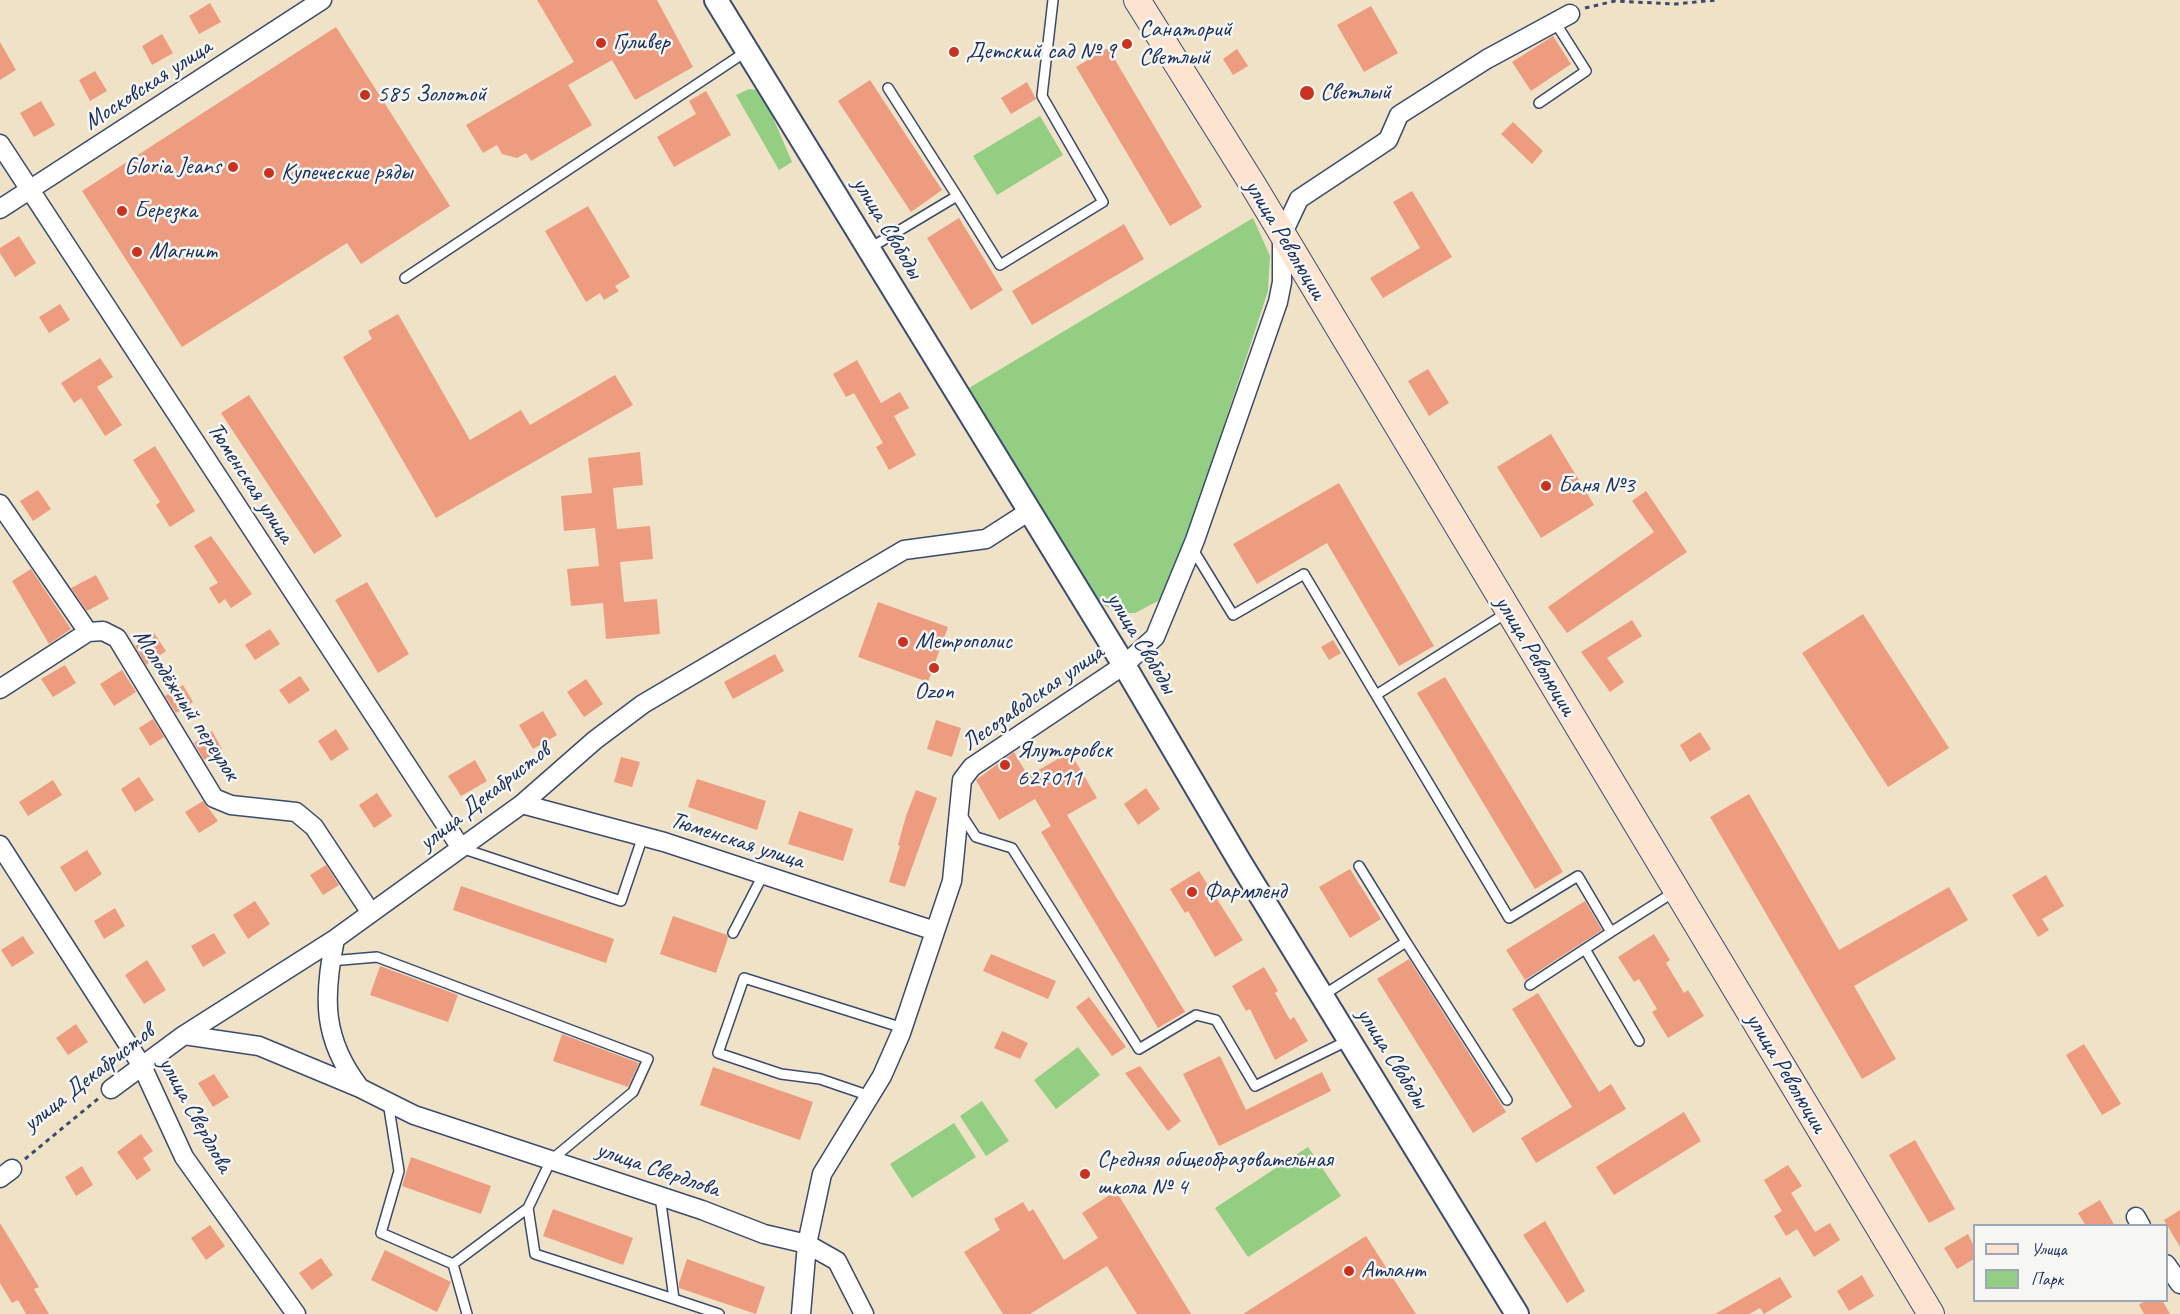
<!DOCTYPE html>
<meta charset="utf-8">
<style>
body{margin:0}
#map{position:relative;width:2180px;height:1314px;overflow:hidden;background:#efe2c6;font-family:Caveat,sans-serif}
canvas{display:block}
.legend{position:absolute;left:1973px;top:1224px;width:195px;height:78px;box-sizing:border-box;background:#f6f6f2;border:2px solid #9ea6b7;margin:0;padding:8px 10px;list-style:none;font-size:18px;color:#1b2f5e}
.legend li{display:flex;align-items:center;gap:12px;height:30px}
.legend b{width:30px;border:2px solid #9ea6b7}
</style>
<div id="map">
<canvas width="2180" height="1314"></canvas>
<ul class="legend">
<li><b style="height:8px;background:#fde4d1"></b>Улица</li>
<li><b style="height:16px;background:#93ce82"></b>Парк</li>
</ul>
</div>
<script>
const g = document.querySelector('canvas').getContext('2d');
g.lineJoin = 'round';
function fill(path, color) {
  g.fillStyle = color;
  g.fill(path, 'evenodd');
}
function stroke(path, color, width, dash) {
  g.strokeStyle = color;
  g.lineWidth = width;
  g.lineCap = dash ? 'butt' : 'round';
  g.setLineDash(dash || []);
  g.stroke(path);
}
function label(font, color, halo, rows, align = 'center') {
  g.font = font + ' Caveat,sans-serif';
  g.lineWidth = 5;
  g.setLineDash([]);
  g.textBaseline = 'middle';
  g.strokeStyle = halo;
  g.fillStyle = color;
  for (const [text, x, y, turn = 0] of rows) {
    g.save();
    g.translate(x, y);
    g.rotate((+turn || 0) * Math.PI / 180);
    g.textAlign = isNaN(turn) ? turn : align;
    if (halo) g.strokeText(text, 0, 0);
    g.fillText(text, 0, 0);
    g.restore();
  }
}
const green = new Path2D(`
 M749 89 757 90 765 99 792 162 779 170 736 95Z
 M1040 116 1063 155 997 195 973 156Z
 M1253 218 1270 256 1268 291 1183 550 1160 600 1135 613H1119L1102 604 1093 595 969 388Z
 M1078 1047 1100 1075 1056 1109 1034 1080Z
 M982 1101 1009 1141 986 1156 960 1116Z
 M954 1123 976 1157 912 1198 890 1164Z
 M1308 1147 1341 1196 1248 1257 1215 1208Z`);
const building = new Path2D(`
 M537 0H657L693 67 635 100 612 60 568 85 592 125 531 161 526 153 517 158 502 154 497 145 483 153 466 125 574 62Z
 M210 3 221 22 199 34 189 16Z
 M1371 6 1398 53 1364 72 1337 25Z
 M336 27 450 206 361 264 347 243 182 347 82 191Z
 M162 34 173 53 152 65 142 46Z
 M1553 36 1571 64 1531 91 1512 62Z
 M0 42 16 70 0 80Z
 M1108 48 1202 207 1170 226 1076 67Z
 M1237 49 1248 66 1233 75 1223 59Z
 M95 71 107 91 90 101 79 80Z
 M870 80 942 190 911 212 838 101Z
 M1027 82 1036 99 1011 114 1001 98Z
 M706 91 731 135 674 167 657 137 696 114 689 101Z
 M41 101 55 125 34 137 20 113Z
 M1513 122 1543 151 1532 164 1501 134Z
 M1412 191 1452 257 1383 298 1370 278 1420 248 1393 202Z
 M588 206 630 277 615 286 619 291 604 300 600 293 586 302 545 231Z
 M959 218 1003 290 971 310 927 238Z
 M1124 224 1144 259 1032 325 1012 291Z
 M19 236 36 263 15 277 0 253V248Z
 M60 304 70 320 49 333 39 317Z
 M398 314 470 440 521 410 530 425 615 375 633 405 436 518 343 357 372 339 368 331Z
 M100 358 113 377 97 387 122 425 105 436 81 398 74 403 61 383Z
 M857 360 881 403 900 392 909 408 894 416 916 455 889 470 876 447 883 443 854 393 846 397 833 374Z
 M1428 369 1449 403 1429 416 1408 381Z
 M249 395 342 536 314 554 221 413Z
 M1551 434 1594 505 1541 538 1497 467Z
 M155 446 195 511 170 527 156 505 160 502 133 460Z
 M640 452 643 485 613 488 617 529 650 526 653 559 620 562 624 602 657 599 660 634 606 639 603 603 571 606 567 569 599 566 595 528 564 531 561 496 592 493 588 458Z
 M1339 483 1434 646 1399 666 1327 543 1257 584 1233 544Z
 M38 490 51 509 33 521 20 501Z
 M1646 491 1687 552 1567 633 1548 607 1654 532 1632 501Z
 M211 536 252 594 231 608 225 599 219 604 209 588 218 583 194 546Z
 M31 569 71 629 49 644 12 581Z
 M96 575 109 599 87 611 71 588Z
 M367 582 409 654 378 673 335 600Z
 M878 602 948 627 928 682 858 657Z
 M1863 614 1949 748 1888 787 1802 653Z
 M1632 620 1642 636 1607 658 1624 682 1610 692 1581 652Z
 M270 629 280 644 255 660 245 645Z
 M154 633 166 651 146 665 135 646Z
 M1333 640 1341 653 1329 660 1321 647Z
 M775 654 784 671 733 699 724 682Z
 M65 665 76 683 53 697 41 679Z
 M122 670 136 692 114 706 100 684Z
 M300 676 310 690 289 704 279 690Z
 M1445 677 1563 872 1535 889 1417 693Z
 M586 679 603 704 584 717 567 692Z
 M183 685 193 702 176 713 165 696Z
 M543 711 557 735 533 749 519 725Z
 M153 719 164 737 150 746 139 728Z
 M936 720 961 728 952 757 927 749Z
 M336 729 349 749 331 761 318 741Z
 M212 731 222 749 204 760 194 743Z
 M1700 732 1711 749 1690 762 1680 745Z
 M1014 752 1028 776 1070 752 1097 798 1067 815 1185 1012 1158 1028 1041 832 1051 826 1035 799 999 820 976 780Z
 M621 757 640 762 632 787 614 782Z
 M475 760 487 781 461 796 448 776Z
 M139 777 154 800 135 812 121 789Z
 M697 779 766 801 757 830 688 807Z
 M53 780 62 795 28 816 19 802Z
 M1146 788 1160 809 1138 825 1124 804Z
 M916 790 937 798 905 887 889 882 900 846 898 845 906 816Z
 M377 793 392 816 374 828 359 805Z
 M1749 794 1839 950 1949 887 1968 920 1854 986 1896 1059 1862 1079 1710 817Z
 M203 801 218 821 199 833 185 812Z
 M799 811 853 829 843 861 788 844Z
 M87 850 102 874 75 892 60 867Z
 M326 865 339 885 323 895 310 875Z
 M1350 869 1381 919 1350 938 1319 887Z
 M1199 871 1243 940 1215 957 1188 911 1185 913 1170 889Z
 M2046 875 2064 906 2042 919 2049 930 2038 937 2012 895Z
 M461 886 614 939 606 963 453 910Z
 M255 901 270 924 248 939 233 915Z
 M1585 901 1602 930 1525 980 1506 950Z
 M115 908 125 926 104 939 94 921Z
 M673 916 727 935 728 938 716 973 660 954Z
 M214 933 226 953 203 967 191 946Z
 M1654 934 1670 960 1666 963 1684 993 1688 990 1704 1016 1668 1038 1652 1012 1657 1009 1639 979 1634 982 1618 957Z
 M23 936 34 953 12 967 1 950Z
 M991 954 1056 981 1048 999 983 971Z
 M1409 959 1506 1112 1473 1133 1377 979Z
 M147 960 166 990 144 1004 125 975Z
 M380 966 458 995 448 1022 370 995Z
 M1264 967 1278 991 1275 993 1290 1020 1294 1017 1308 1041 1275 1060 1250 1009 1246 1011 1232 986Z
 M1538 993 1599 1092 1611 1084 1626 1109 1536 1163 1521 1138 1572 1107 1512 1009Z
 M1089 997 1126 1047 1112 1056 1076 1007Z
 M76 1024 88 1042 68 1055 56 1038Z
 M1002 1031 1028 1043 1020 1059 994 1048Z
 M562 1034 639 1063 628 1087 553 1061Z
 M2084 1044 2121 1104 2102 1115 2066 1055Z
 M1220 1056 1246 1110 1322 1072 1331 1091 1219 1146 1183 1074Z
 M1140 1066 1181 1121 1168 1131 1125 1073Z
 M713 1067 813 1102 800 1140 700 1105Z
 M214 1074 229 1097 213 1107 198 1083Z
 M1684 1112 1701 1141 1614 1195 1596 1167Z
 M141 1134 153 1151 143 1158 151 1170 137 1180 117 1152Z
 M1915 1140 1955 1209 1929 1223 1889 1155Z
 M411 1157 491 1186 481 1214 402 1186Z
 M1788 1165 1802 1186 1791 1193 1815 1232 1830 1223 1840 1240 1814 1257 1797 1229 1786 1236 1774 1216 1782 1211 1764 1180Z
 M82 1166 93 1185 76 1196 65 1177Z
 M1116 1191 1191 1314H1137L1107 1266 1030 1314H1003L964 1252 1000 1230 994 1219 1023 1202 1029 1212 1033 1209 1064 1260 1098 1238 1082 1213Z
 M2100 1200 2115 1226H2086L2078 1213Z
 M553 1209 633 1238 623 1265 543 1236Z
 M2180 1210V1247L2164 1220Z
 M1545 1221 1585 1291 1567 1303 1523 1235Z
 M0 1223 39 1287 34 1289 49 1314H26L18 1300 12 1303 0 1283Z
 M210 1225 225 1246 206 1260 191 1238Z
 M1968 1234 1974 1246V1259L1957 1269 1944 1248Z
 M1366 1236 1416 1314H1243Z
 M385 1250 451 1282 437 1312 371 1280Z
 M321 1258 333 1275 312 1290 299 1273Z
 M687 1259 765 1287 756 1314 679 1288V1283Z
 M1862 1275 1874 1296 1849 1311 1837 1291Z
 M1780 1277 1792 1297 1764 1314 1760 1308 1749 1314H1715Z
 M2146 1300H2162L2170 1314H2144L2139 1305Z`);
const path = new Path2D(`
 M1585 8 1615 1 1675 4 1717 0
 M25 1159 99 1098`);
const service = new Path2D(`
 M888 88 957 196
 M1539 103 1586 71 1555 22
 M870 248 957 196 1000 265 1103 202 1042 96 1053 0
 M405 278 747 51
 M1192 548 1233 615 1304 574 1376 695 1508 612
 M1376 695 1509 918 1578 876 1611 932 1674 892
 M961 814 976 837 1012 848 1139 1049 1196 1015 1216 1020 1255 1086 1349 1040
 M461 848 621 901 643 836
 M1359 866 1406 942
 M733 933 763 875
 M1585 949 1639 1041
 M330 961 377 957 648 1059 633 1092 551 1160 528 1208 453 1264 381 1233 399 1171 388 1102
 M1530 985 1611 932
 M1322 996 1406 942 1507 1100
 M870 1096 820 1079 781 1074 718 1053 744 978 903 1028
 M660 1196 674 1299 719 1314
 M528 1208 535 1254 674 1299
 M453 1264 467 1314`);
const minor = new Path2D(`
 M0 144 461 848
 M0 209 322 0
 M0 504 88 632
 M0 689 88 632 103 631 117 638 214 798 231 805 296 812 314 827 371 913
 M522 804 664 842 935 931
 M0 845 142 1066 184 1157 296 1314
 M335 939C323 997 322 1039 360 1088
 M184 1035 259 1046 360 1088 414 1115 702 1210 764 1234 807 1244 837 1261 864 1314
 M111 1089 184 1035 335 939 461 848 522 804 595 740 643 704 904 550 986 539 1028 512
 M0 1178 12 1169
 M2136 1217 2141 1226
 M2166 1264 2180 1284
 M801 1314 807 1244 822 1174 882 1076 901 1033 952 881 962 780 972 767 1124 665 1155 637 1195 540 1278 302 1282 282V235L1299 199 1388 140 1399 115 1487 59 1570 14`);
const tertiary = new Path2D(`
 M716 0 1124 665 1240 862 1517 1314`);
const secondary = new Path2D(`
 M1137 0 1253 185 1931 1314`);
const markers = [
 [601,43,6,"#c8321e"],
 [1127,44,6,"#c8321e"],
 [954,52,6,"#c8321e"],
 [1307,93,8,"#c8321e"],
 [365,95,6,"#c8321e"],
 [233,167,6,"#c8321e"],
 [269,173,6,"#c8321e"],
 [122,211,6,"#c8321e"],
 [137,252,6,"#c8321e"],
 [1546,486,6,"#c8321e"],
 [903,642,6,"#c8321e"],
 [934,668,6,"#c8321e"],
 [1005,765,6,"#c8321e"],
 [1192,892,6,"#c8321e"],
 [1085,1174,6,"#c8321e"],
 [1349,1271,6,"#c8321e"]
];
const poiNames = [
 ["Санаторий",1139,30],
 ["Светлый",1139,58],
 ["Гуливер",613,43],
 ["Детский сад № 9",966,52],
 ["Светлый",1320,93],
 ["585 Золотой",377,95],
 ["Gloria Jeans",221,167,"right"],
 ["Купеческие ряды",281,173],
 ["Березка",134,211],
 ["Магнит",149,252],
 ["Баня №3",1558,486],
 ["Метрополис",915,642],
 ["Ozon",934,692,"center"],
 ["Ялуторовск",1017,751],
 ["627011",1017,779],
 ["Фармленд",1204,892],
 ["Средняя общеобразовательная",1097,1160],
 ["школа № 4",1097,1188],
 ["Атлант",1361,1271]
];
const streetNames = [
 ["Московская улица",148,85,-33],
 ["улица Свободы",887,228,59],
 ["улица Революции",1285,240,59],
 ["Тюменская улица",250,483,57],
 ["улица Свободы",1141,643,59],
 ["улица Революции",1535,656,59],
 ["Лесозаводская улица",1033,698,-35],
 ["Молодёжный переулок",186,705,57],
 ["улица Декабристов",485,797,-38],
 ["Тюменская улица",737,841,18],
 ["улица Свободы",1392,1058,58],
 ["улица Революции",1786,1073,59],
 ["улица Декабристов",89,1078,-38],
 ["улица Свердлова",195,1115,61],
 ["улица Свердлова",658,1170,19]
];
fill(green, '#93ce82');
fill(building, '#ed9c80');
stroke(service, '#3b4a6e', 12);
stroke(minor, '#3b4a6e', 21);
stroke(tertiary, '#3b4a6e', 26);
stroke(secondary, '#3b4a6e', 28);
stroke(path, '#3b4a6e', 3, [4.5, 4.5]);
stroke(service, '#fff', 9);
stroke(minor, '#fff', 18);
stroke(tertiary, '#fff', 22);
stroke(secondary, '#fde4d1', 26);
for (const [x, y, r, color] of markers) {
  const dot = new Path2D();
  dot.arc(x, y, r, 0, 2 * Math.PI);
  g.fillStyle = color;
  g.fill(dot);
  stroke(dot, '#f6f6f2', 2);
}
label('24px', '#1b2f5e', '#f6f6f2', poiNames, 'left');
label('24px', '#1b2f5e', '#f6f6f2', streetNames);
</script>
